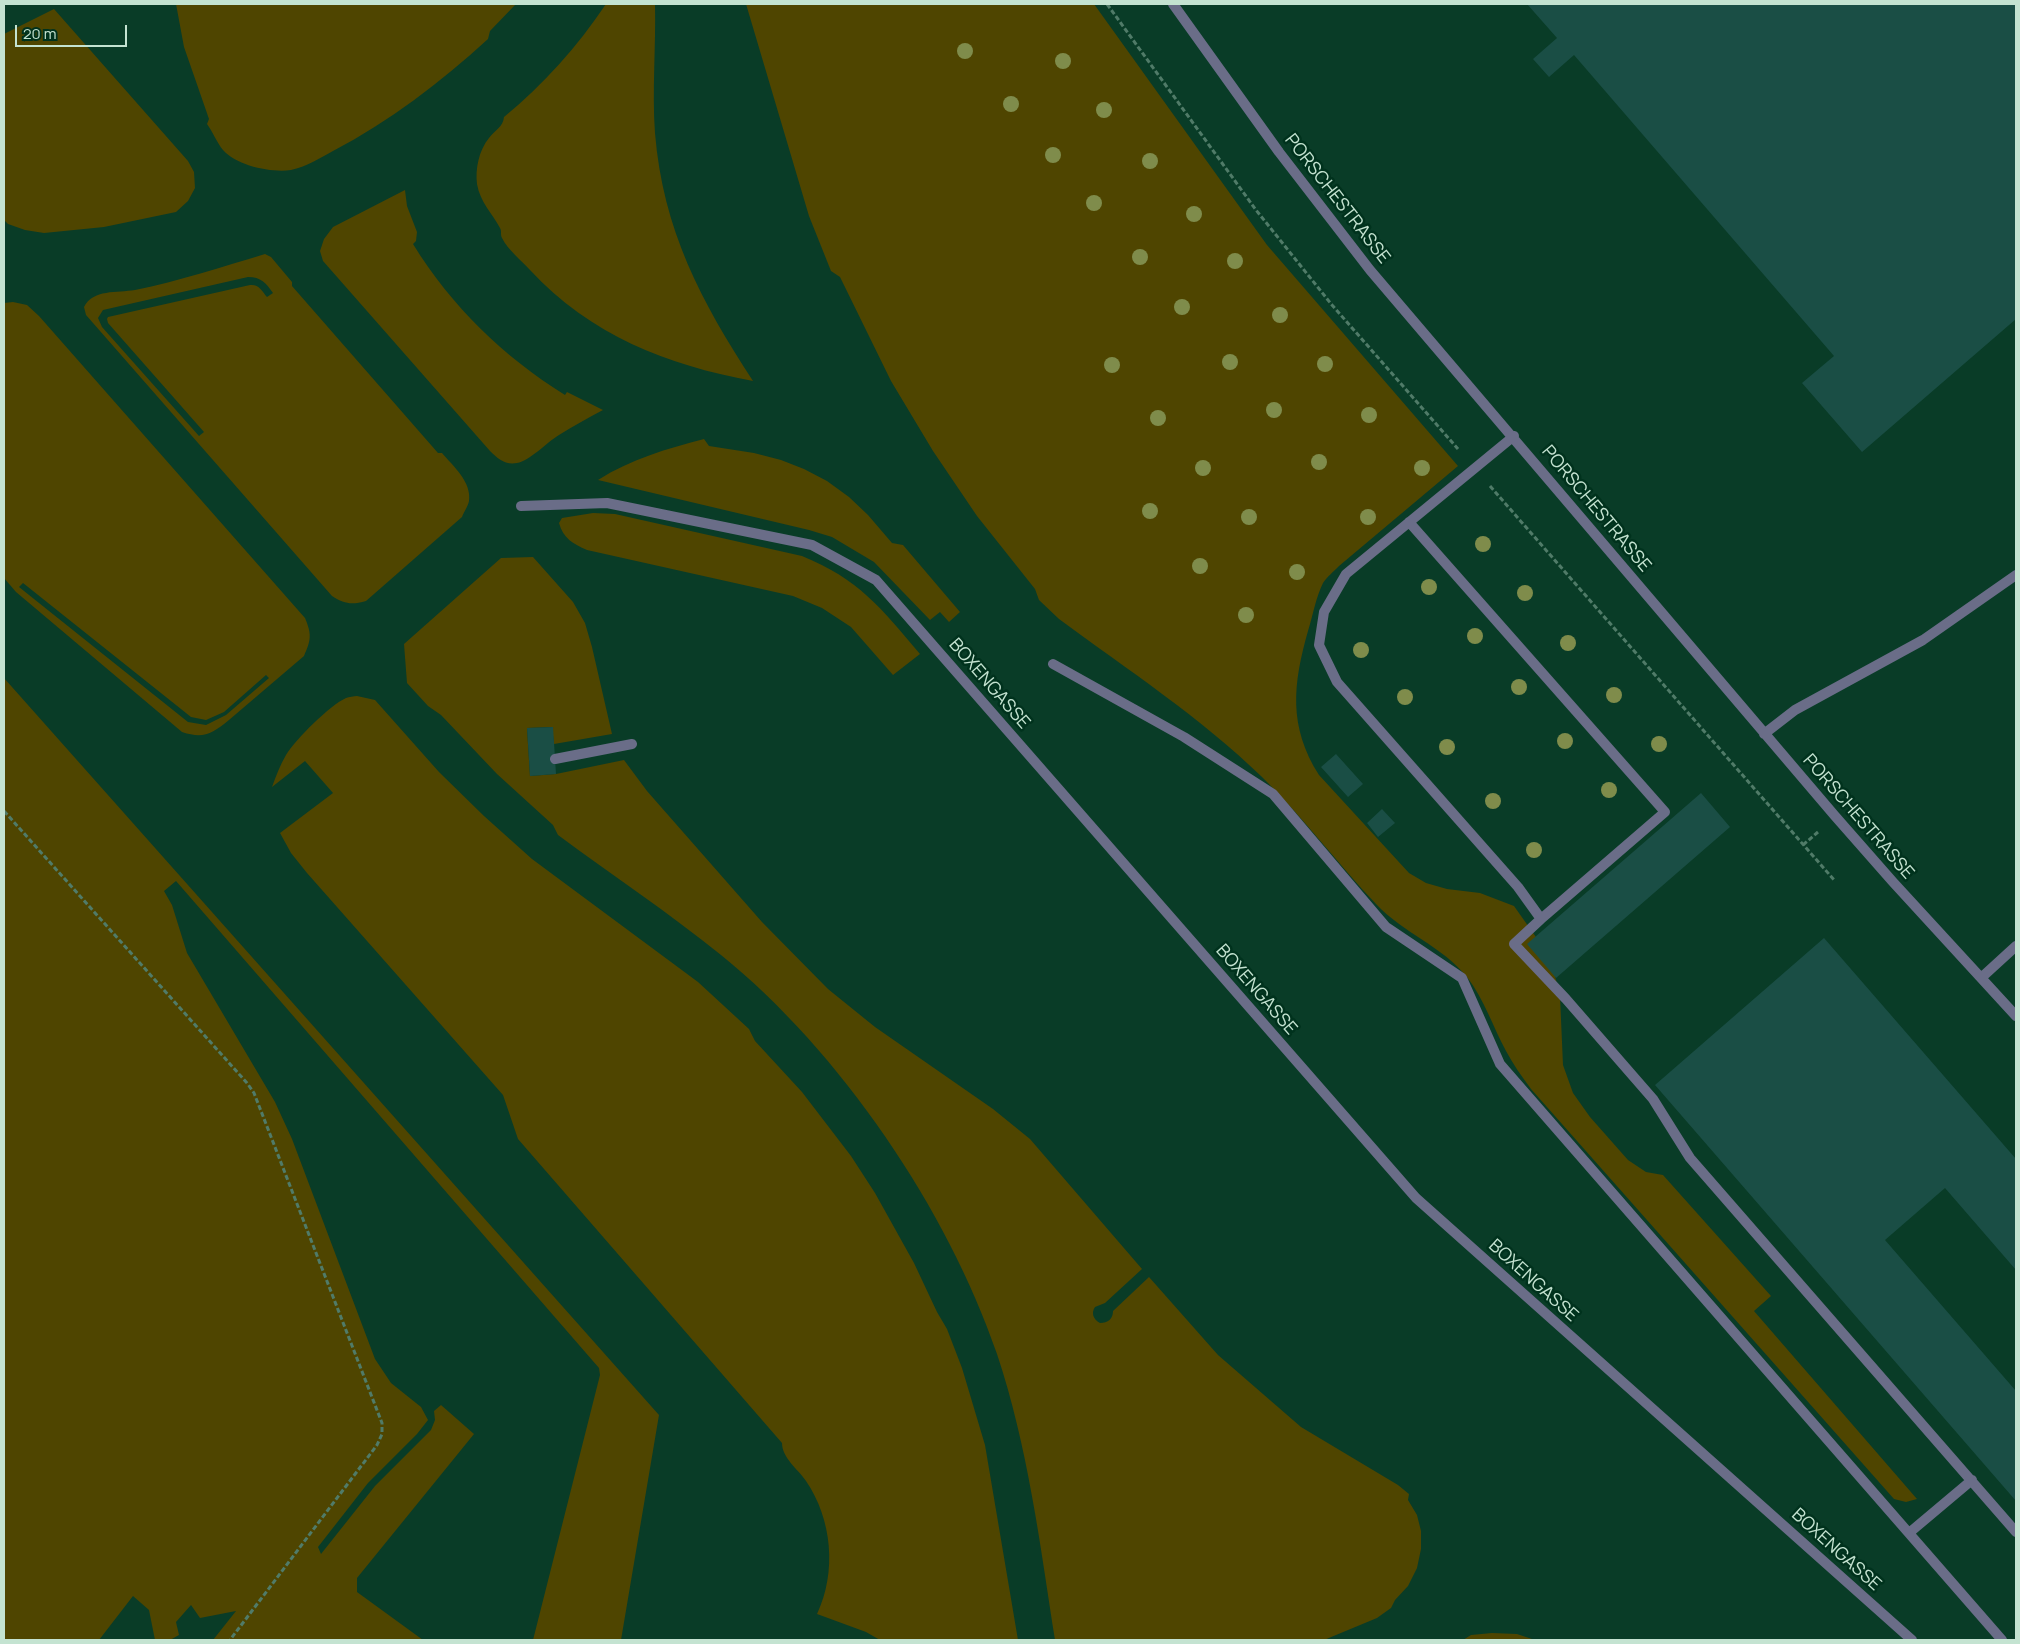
<!DOCTYPE html>
<style>
body{margin:0}
#map{position:relative;width:2020px;height:1644px;overflow:hidden;background:#093c27;font-family:Manrope,sans-serif}
canvas{display:block}
.frame{position:absolute;inset:0;border:5px solid #c4e3d1;pointer-events:none}
.scale{position:absolute;left:15px;top:25px;width:112px;height:22px;box-sizing:border-box;border:2px solid #c4e3d1;border-top:0;padding-left:6px;font-size:15px;line-height:18px;white-space:nowrap;color:#c4e3d1;-webkit-text-stroke:4px #00321d;paint-order:stroke}
</style>
<div id="map">
<canvas width="2020" height="1644"></canvas>
<div class="frame"></div>
<div class="scale">20 m</div>
</div>
<script>
const g = document.querySelector('canvas').getContext('2d');
g.lineJoin = 'round';
function fill(path, color) {
  g.fillStyle = color;
  g.fill(path, 'evenodd');
}
function stroke(path, color, width, dash) {
  g.strokeStyle = color;
  g.lineWidth = width;
  g.lineCap = dash ? 'butt' : 'round';
  g.setLineDash(dash || []);
  g.stroke(path);
}
function label(font, color, halo, rows, align = 'center') {
  g.font = font + ' Manrope,sans-serif';
  g.lineWidth = 5;
  g.setLineDash([]);
  g.textBaseline = 'middle';
  g.strokeStyle = halo;
  g.fillStyle = color;
  for (const [text, x, y, turn = 0] of rows) {
    g.save();
    g.translate(x, y);
    g.rotate((+turn || 0) * Math.PI / 180);
    g.textAlign = isNaN(turn) ? turn : align;
    if (halo) g.strokeText(text, 0, 0);
    g.fillText(text, 0, 0);
    g.restore();
  }
}
const green = new Path2D(`
 M176 4H516L490 31 488 39C440 83 390 121 333 151 320 158 306 167 291 170 272 173 237 166 223 150 217 143 213 132 207 124L209 119 184 47Z
 M606 4H655C656 47 652 90 655 133 663 230 701 301 753 381 667 365 590 335 530 270 521 260 508 250 502 238 500 235 502 231 500 228 492 213 480 202 477 184 475 169 479 150 489 138 495 130 503 127 504 117 544 84 577 47 606 4Z
 M746 4H1094L1267 245 1458 466 1339 566C1334 571 1327 577 1323 583 1316 597 1313 615 1308 631 1293 684 1288 726 1319 775L1409 873 1426 883 1447 889 1480 893 1514 906 1543 947 1554 972 1560 996 1563 1065 1573 1093 1590 1117 1628 1160 1646 1172 1663 1175 1771 1296 1754 1311 1917 1499 1906 1502 1894 1499 1531 1089C1522 1077 1513 1064 1506 1051 1493 1027 1484 999 1467 977 1442 946 1403 933 1376 904 1337 863 1303 817 1262 777 1200 717 1128 670 1059 619L1039 600 1035 589 977 516 933 451 891 381 840 277 831 271 809 216Z
 M54 9 188 161 194 172 195 188 188 201 176 212 104 227 44 233 25 230 8 224 4 220V34Z
 M405 190 407 206 417 232 416 241 413 244C452 307 503 356 565 395L567 392 603 410C588 418 573 426 559 435 547 442 530 461 517 463 505 465 498 459 490 451L323 261 320 251 324 239 333 227Z
 M265 254 271 257 292 282V286L438 453H442C453 466 472 482 469 501 468 506 464 512 462 517L366 601C352 605 344 604 332 596L86 315 84 307C93 289 117 293 135 290 179 281 222 267 265 254ZM248 277C261 277 266 283 273 293L267 297C262 291 259 284 250 285L108 317 107 319 108 323 204 432 199 436 102 327 98 318 103 310Z
 M13 302 27 305 39 316 305 618C312 635 311 640 304 656L229 720C212 734 203 739 182 732L16 592 4 578V303ZM23 583 191 717 206 720 224 712 266 675 269 678 226 715 206 725 188 722 19 587Z
 M704 439 709 446 754 453 781 460 804 469 827 481 849 497 868 515 892 543 903 545 960 612 949 622 940 612 930 620 874 562 832 537 809 530 598 480C631 459 666 449 704 439Z
 M593 513 615 514 802 556C859 579 881 608 920 654L893 675 851 627 822 608 793 596 587 550C573 544 563 538 559 523L562 518Z
 M533 557 573 602 585 623 592 647 612 734 554 744 552 727 527 728 530 776 556 774 624 760 647 791 762 922 828 989 875 1027 993 1109 1030 1139 1142 1269 1105 1303 1095 1307C1091 1313 1093 1319 1100 1323 1108 1323 1113 1319 1113 1311L1149 1277 1218 1355 1301 1427 1398 1485 1409 1494 1408 1500 1417 1515 1421 1531V1549L1417 1568 1408 1586 1395 1600 1391 1608 1377 1618 1324 1640H1055C1040 1544 1028 1447 997 1354 948 1210 840 1051 721 955 669 913 612 875 558 835L553 825 497 774 441 715 428 706 407 683 404 644 501 558Z
 M4 678 659 1415 621 1640H533L600 1375 599 1368 176 881 164 891 172 905 187 953 275 1102 292 1139 375 1359 391 1383 421 1407 428 1420 417 1434 368 1483 318 1547 321 1554 375 1486 431 1430 435 1420 434 1411 441 1405 474 1434 357 1578V1592L423 1640H213L236 1611 200 1618 191 1605 176 1622 179 1635 170 1640H155L149 1610 133 1596 99 1640H4Z
 M357 696 375 700 439 772 484 816 532 859 698 982 749 1029 755 1041 802 1092 851 1156 875 1193 914 1263 937 1312 947 1329 962 1368 985 1445 1018 1640H880L866 1632 817 1614C837 1572 832 1519 806 1481 798 1469 782 1458 782 1443L518 1139 503 1095 307 873 291 853 280 833 333 793 305 761 272 787C276 776 280 765 286 755 295 740 330 705 346 698 349 697 354 696 357 696Z
 M1492 1633 1517 1634 1535 1640H1463L1471 1635Z`);
const building = new Path2D(`
 M1527 4H2016V319L1862 452 1802 383 1834 356 1574 55 1549 77 1533 59 1557 38Z
 M553 727 556 774 530 776 527 728Z
 M1336 754 1363 784 1348 797 1321 767Z
 M1701 793 1730 827 1556 978 1527 944Z
 M1382 809 1395 823 1378 837 1367 823Z
 M1824 938 2016 1159V1270L1945 1188 1885 1240 2016 1391V1501L1655 1085Z`);
const path = new Path2D(`
 M1107 4 1256 210 1332 305 1458 449
 M1490 486 1835 881
 M4 811 247 1083 254 1093 382 1423V1434L377 1445 230 1640
 M1803 845 1818 832`);
const service = new Path2D(`
 M1173 4 1279 152 1370 270 1835 816 1893 882 2016 1016
 M1514 436 1346 574 1324 612 1319 645 1337 682 1518 887 1541 919 1514 944 1566 999 1653 1099 1690 1158 2016 1532
 M521 506 607 503 812 545 876 580 1416 1198 1912 1640
 M1409 522 1665 812 1541 919
 M1053 664 1184 737 1273 794 1386 927 1462 978 1500 1064 2002 1640
 M1764 734 1795 710 1923 640 2016 575
 M555 759 632 744
 M1981 978 2016 946
 M1909 1533 1972 1480`);
const trees = [
 [965,51],
 [1063,61],
 [1011,104],
 [1104,110],
 [1053,155],
 [1150,161],
 [1094,203],
 [1194,214],
 [1140,257],
 [1235,261],
 [1182,307],
 [1280,315],
 [1230,362],
 [1325,364],
 [1112,365],
 [1274,410],
 [1369,415],
 [1158,418],
 [1319,462],
 [1203,468],
 [1422,468],
 [1150,511],
 [1249,517],
 [1368,517],
 [1483,544],
 [1200,566],
 [1297,572],
 [1429,587],
 [1525,593],
 [1246,615],
 [1475,636],
 [1568,643],
 [1361,650],
 [1519,687],
 [1614,695],
 [1405,697],
 [1565,741],
 [1659,744],
 [1447,747],
 [1609,790],
 [1493,801],
 [1534,850]
];
const streetNames = [
 ["PORSCHESTRASSE",1337,199,52],
 ["PORSCHESTRASSE",1596,509,50],
 ["BOXENGASSE",989,684,49],
 ["PORSCHESTRASSE",1858,817,49],
 ["BOXENGASSE",1256,990,49],
 ["BOXENGASSE",1533,1281,42],
 ["BOXENGASSE",1836,1550,42]
];
fill(green, '#4f4500');
fill(building, '#1a4e45');
stroke(path, '#507b68', 3, [5, 2.5]);
stroke(service, '#6a6d88', 10);
g.fillStyle = '#7f8c4b';
for (const [x, y] of trees) {
  g.beginPath();
  g.arc(x, y, 8, 0, 2 * Math.PI);
  g.fill();
}
label('18px', '#c4e3d1', '#00321d', streetNames);
</script>
